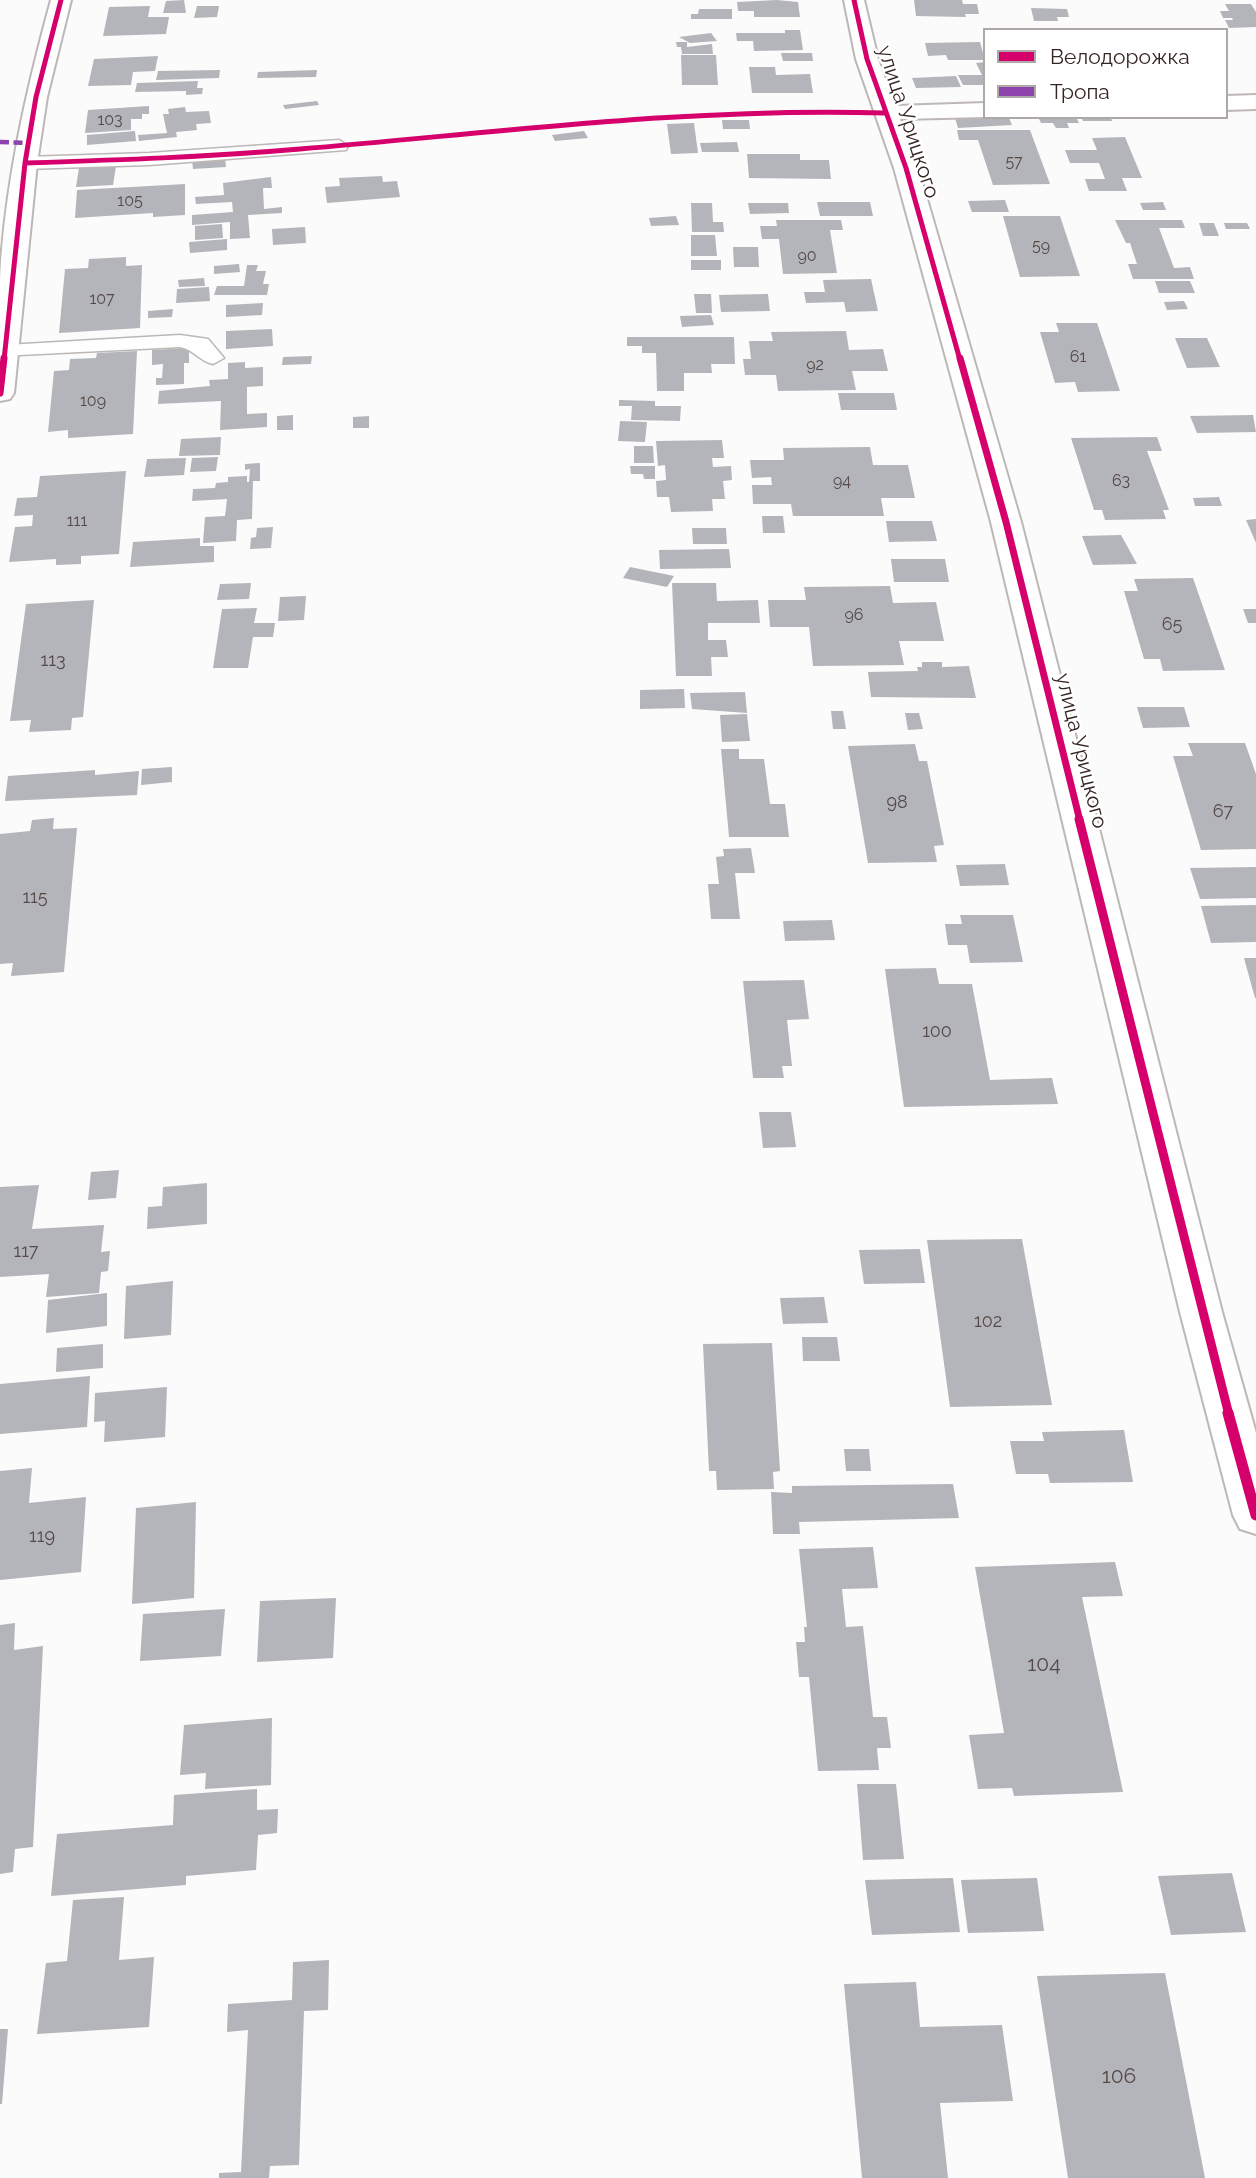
<!DOCTYPE html>
<meta charset="utf-8">
<style>
body{margin:0}
#map{position:relative;width:1256px;height:2178px;overflow:hidden;background:#fbfbfb;font-family:Raleway,sans-serif}
canvas{display:block}
.legend{position:absolute;left:983px;top:28px;width:245px;height:91px;box-sizing:border-box;background:#fff;border:2px solid #aea8a7;margin:0;padding:9px 12px;list-style:none;font-size:21px;color:#352623}
.legend li{display:flex;align-items:center;gap:14px;height:35px}
.legend b{width:35px;border:2px solid #aea8a7}
</style>
<div id="map">
<canvas width="1256" height="2178"></canvas>
<ul class="legend">
<li><b style="height:9px;background:#d6006c"></b>Велодорожка</li>
<li><b style="height:9px;background:#8e44ad"></b>Тропа</li>
</ul>
</div>
<script>
const g = document.querySelector('canvas').getContext('2d');
g.lineJoin = 'round';
function fill(path, color) {
  g.fillStyle = color;
  g.fill(path, 'evenodd');
}
function stroke(path, color, width, dash) {
  g.strokeStyle = color;
  g.lineWidth = width;
  g.lineCap = dash ? 'butt' : 'round';
  g.setLineDash(dash || []);
  g.stroke(path);
}
function label(font, color, halo, rows, align = 'center') {
  g.font = font + ' Raleway,sans-serif';
  g.lineWidth = 5;
  g.setLineDash([]);
  g.textBaseline = 'middle';
  g.strokeStyle = halo;
  g.fillStyle = color;
  for (const [text, x, y, turn = 0] of rows) {
    g.save();
    g.translate(x, y);
    g.rotate((+turn || 0) * Math.PI / 180);
    g.textAlign = isNaN(turn) ? turn : align;
    if (halo) g.strokeText(text, 0, 0);
    g.fillText(text, 0, 0);
    g.restore();
  }
}
const building = new Path2D(`
 M184 0 186 13H163L166 1Z
 M777 0 798 2 800 17H754V11H738L737 2Z
 M914 0H962L963 4H977L979 14H965L966 17 916 16Z
 M1225 4H1251L1256 12V27L1229 28 1225 20H1233L1232 18H1223L1220 11H1229Z
 M150 6 148 17H169L166 34 103 36 109 7Z
 M197 6H219L217 17 194 18Z
 M1031 8 1067 9 1069 17H1057L1058 21H1034Z
 M699 9H732V19H691V14H698Z
 M785 30H800L803 50 754 51 753 41H737L736 33H785Z
 M711 33 717 41 690 43 679 37Z
 M676 42H687V47L712 44 713 54H682L681 47H677Z
 M980 42 985 60H948L946 55 928 56 925 43Z
 M781 53H812L813 61H783Z
 M681 55H716L718 85H682Z
 M158 56 155 71 133 72 131 85 88 86 94 59Z
 M985 62V85H963L958 75H982L976 63Z
 M749 67H775L776 75 810 74 813 93H752Z
 M220 70 219 78 156 80 158 71Z
 M317 70 316 77 257 78 258 72Z
 M956 76 961 87 916 88 912 78Z
 M198 81 197 88H203L202 94 186 95V91L135 92 137 83Z
 M317 101 319 105 285 109 283 105Z
 M149 106V114H142V119H131V130L85 133 88 110Z
 M185 107 186 112 209 111 211 123 196 124 197 130 176 132 177 137 139 141 138 135 167 133 163 114H169L168 109Z
 M987 117 1009 118 1012 125 958 128 955 118Z
 M1038 117H1076L1079 123H1067L1069 128H1056L1053 123H1041Z
 M1081 117H1111L1112 121H1083Z
 M722 120H749L750 129H723Z
 M694 123 698 153 671 154 667 124Z
 M957 130H1030L1050 184 993 185 978 140H959Z
 M135 131 136 141 87 145V135Z
 M584 131 588 138 555 141 552 135Z
 M1125 137 1142 178H1122L1127 191H1089L1085 179H1105L1099 163H1070L1065 150H1097L1092 138Z
 M737 142 739 152H702L700 143Z
 M747 154H800V160H829L831 179 749 178Z
 M225 158 226 167 193 169 192 160Z
 M116 166 113 185 76 187 79 168Z
 M382 176 383 182 397 181 400 197 327 203 325 187 340 186 339 178Z
 M271 177 272 188H263L264 209 282 207V213L248 215 250 238 230 239V222L192 225V215L233 212 232 202 196 204 195 197 224 195 223 183Z
 M185 184V215L153 217V213L75 218 77 190Z
 M1005 200 1009 212H972L968 201Z
 M817 202H870L873 216H820Z
 M1163 202 1166 210H1143L1140 203Z
 M691 203H712L713 222H723L724 232H692Z
 M748 203H788L789 213 750 214Z
 M676 216 679 225 651 226 649 218Z
 M1003 216H1060L1080 276 1020 277Z
 M776 220H841L843 230H830L837 273 783 274 779 239H762L760 226H777Z
 M1115 220H1182L1185 228H1159L1174 268 1190 267 1194 279H1133L1128 264H1137L1130 243H1126Z
 M1199 223H1214L1219 236H1203Z
 M1224 223H1247L1250 229H1226Z
 M222 224 223 238 195 240V226Z
 M305 227 306 243 273 245 272 229Z
 M691 235H715L717 256H691Z
 M227 239V250L190 253 189 242Z
 M733 247H758L759 267H734Z
 M126 257V266L142 265 140 328 59 333 65 269 88 268 89 259Z
 M691 260H721V270H691Z
 M239 264 240 272 214 274V266Z
 M247 265H258L256 271H266L263 284H269L267 295H214L217 286H244Z
 M204 278 205 286 179 287 178 280Z
 M871 279 878 311 846 312 844 302 806 303 804 292H825L823 280Z
 M1155 281H1190L1195 293H1159Z
 M209 287 210 301 176 303 177 289Z
 M694 294H711L712 313H696Z
 M768 294 770 311 721 312 719 295Z
 M1184 301 1188 309 1167 310 1164 302Z
 M263 303 262 315 226 317V305Z
 M173 309 172 317 148 318V311Z
 M711 315 714 325 682 327 680 316Z
 M1056 323H1097L1120 391 1078 392 1075 382 1055 383 1040 332H1059Z
 M272 329 273 346 226 349V331Z
 M846 331 849 350 883 349 888 371H852L856 390 778 391 776 375H745L743 359H751L749 341H773L771 332Z
 M627 337H734L735 364H711L712 373H684V391H657L656 353H642V346H627Z
 M1175 338H1207L1220 367 1187 368Z
 M189 348V363H184V384L156 385V378H162L163 364 152 365V350Z
 M137 351 133 434 68 438V430L48 432 54 371 69 370 70 359 96 358 97 353Z
 M312 356 311 364 282 365 283 357Z
 M245 362V368L263 367V386L247 387V414L267 413V427L220 430 221 401 158 404 159 391 210 386 209 380 228 379V363Z
 M838 393H894L897 410H841Z
 M619 400 655 401V406H681L680 421 631 420 632 406H619Z
 M293 415V430H277V416Z
 M1253 415 1256 432 1197 433 1190 416Z
 M369 416V428H353V417Z
 M620 421 647 422 645 442 618 441Z
 M221 437 220 455 179 456 181 439Z
 M1157 437 1162 451H1147L1169 510H1163L1166 519 1105 520 1102 510H1094L1071 438Z
 M722 440 724 458H712L713 467 731 466 732 480 723 481 725 499H712L713 511 671 512 669 497H657L656 481 666 480 665 465 658 466 656 441Z
 M634 446H653L654 463H634Z
 M870 447 873 465H908L915 498H881L884 516H793L791 504H753L752 485H772L771 477 752 478 750 460H784L783 448Z
 M218 457 216 471 190 472 192 458Z
 M186 458 184 475 144 477 147 459Z
 M260 463V481H253L252 519 237 520 236 541 203 543 205 517 225 516 227 499 192 501 193 489 215 488 216 483 228 482V477L247 476V482H249L250 469 245 470V464Z
 M630 466H655V479H644L643 474H631Z
 M126 471 119 554 81 556V564L56 565V559L9 562 15 527 32 526 33 515 14 516 17 498 37 497 40 476Z
 M1219 497 1222 506H1195L1193 498Z
 M762 516H783L785 533H763Z
 M1256 519V543L1246 520Z
 M886 521H932L937 541 889 542Z
 M273 527 271 548 250 549 251 538 256 537 257 528Z
 M692 528H726L727 544H693Z
 M1121 535 1137 564 1093 565 1082 536Z
 M200 538V546H214V562L130 567 133 542Z
 M729 549 731 568 660 569 659 550Z
 M891 559H945L949 582H894Z
 M630 567 674 576 667 587 623 578Z
 M1193 578 1225 670 1163 671 1160 659H1144L1124 591H1138L1134 579Z
 M251 583 249 599 217 600 220 584Z
 M672 583H716L717 601 758 600 760 623H708V640H726L728 657H711L712 676H676Z
 M890 586 893 603 936 602 944 641H899L904 665 813 666 809 627H770L768 600H806L804 587Z
 M306 596 304 620 278 621 280 597Z
 M94 600 83 717 72 718 71 730 29 732 31 720 10 721 26 604Z
 M257 608 254 623H275L273 637H253L248 668H213L222 609Z
 M1243 609H1256V623H1248Z
 M922 662H942V667L969 666 976 698 871 697 868 672 918 671 917 667H922Z
 M684 689 685 708 640 709V690Z
 M745 692 747 713 692 709 690 693Z
 M1137 707H1184L1190 727 1143 728Z
 M831 711H843L846 729H833Z
 M905 713H919L923 729 908 730Z
 M747 714 750 741 722 742 720 715Z
 M1188 743H1245L1256 774V849L1201 850 1173 756H1193Z
 M915 744 919 761H927L944 845 934 846 937 862 868 863 848 746Z
 M721 749H739V759H764L770 804H785L789 837H729Z
 M172 767V782L141 785 142 769Z
 M95 770V775L139 771 137 795 5 801 8 776Z
 M54 818 53 829 77 828 64 972 11 976 13 963 0 964V834L30 831 32 820Z
 M751 848 755 873H735L740 919H711L708 884H719L716 857 724 856 723 849Z
 M1005 864 1009 885 960 886 956 865Z
 M1256 867V898L1200 899 1190 868Z
 M1256 905V942L1211 943 1201 906Z
 M960 915H1013L1023 962 970 963 967 945H948L945 924H962Z
 M832 920 835 940 785 941 783 921Z
 M1244 958H1256V998H1255Z
 M936 968 939 984H972L990 1080 1052 1078 1058 1104 904 1107 885 969Z
 M804 980 809 1019 787 1020 792 1066H782L784 1078H753L743 981Z
 M759 1112H791L796 1147 763 1148Z
 M119 1170 116 1198 88 1200 91 1172Z
 M207 1183V1224L147 1229 148 1207 162 1206 163 1187Z
 M39 1185 32 1229 104 1225 101 1252 110 1251 108 1271 101 1272 99 1293 46 1297 49 1274 0 1277V1187Z
 M1022 1239 1052 1405 950 1407 927 1240Z
 M920 1249 925 1283 864 1284 859 1250Z
 M173 1281 171 1335 124 1339 126 1286Z
 M107 1293V1326L46 1333 48 1300Z
 M824 1297 828 1323 783 1324 780 1298Z
 M802 1337H837L840 1361H803Z
 M772 1343 780 1471 773 1472 774 1489 717 1490 716 1471H709L703 1344Z
 M103 1344V1368L56 1372 57 1348Z
 M90 1376 87 1427 0 1434V1384Z
 M167 1387 165 1437 104 1442 105 1421 94 1422 95 1393Z
 M1124 1430 1133 1482 1050 1483 1048 1474H1016L1010 1441H1044L1042 1432Z
 M844 1449H869L871 1471H846Z
 M32 1468 29 1503 86 1497 81 1572 0 1580V1471Z
 M953 1484 959 1518 799 1522 800 1534H773L771 1492 792 1493V1486Z
 M196 1502 194 1598 132 1604 136 1508Z
 M873 1547 878 1588 842 1589 846 1627 863 1626 873 1717H887L891 1748H877L879 1770 818 1771 809 1677H799L796 1642H805L804 1627H807L799 1549Z
 M1115 1562 1123 1596 1082 1597 1123 1792 1014 1796 1012 1788 978 1789 969 1735 1004 1733 975 1567Z
 M336 1598 333 1658 257 1662 260 1601Z
 M225 1609 221 1656 140 1661 143 1614Z
 M15 1623 14 1650 43 1646 33 1847 15 1849 13 1872 0 1874V1625Z
 M272 1718 271 1785 205 1789 206 1773 180 1775 184 1725Z
 M857 1784H896L904 1859 863 1860Z
 M257 1789V1810L278 1809 277 1833 258 1835 256 1870 186 1876V1885L51 1896 57 1834 173 1825 174 1795Z
 M1232 1873 1246 1932 1171 1935 1158 1876Z
 M953 1878 960 1932 872 1935 865 1880Z
 M1037 1878 1044 1931 968 1933 961 1880Z
 M124 1897 119 1960 154 1957 149 2027 37 2034 46 1963 67 1961 73 1900Z
 M329 1960 328 2010 304 2011 299 2165 270 2166 269 2178H219V2173L241 2172 248 2030 227 2032 228 2004 292 2000 293 1962Z
 M1165 1973 1205 2178H1068L1037 1976Z
 M916 1982 920 2027 1002 2025 1013 2101 940 2103 948 2178H862L844 1984Z
 M0 2029H8L2 2104H0Z`);
const lane = new Path2D(`
 M339 140 348 146 346 150 149 165 25 169 15 163 25 157 149 153Z
 M180 335 208 339 224 358 213 364C199 361 195 350 180 347L0 356V346L6 345Z`);
const street = new Path2D(`
 M51 0H71L47 97 37 163 14 393 10 399 0 401C0 360 0 319 0 278 5 184 26 91 51 0Z
 M844 0H864L878 59 895 106 985 103V117L900 119 918 168 1021 522 1222 1312 1256 1433V1534L1240 1529 1233 1515 1180 1312 991 522 894 168 856 59Z
 M1256 95V109L1226 110V96Z`);
const quiet = new Path2D(`
 M0 142 28 143`);
const cyclewayFar3 = new Path2D(`
 M854 0 867 59 906 168 960 360
 M25 163C117 160 208 157 300 149 495 133 688 107 885 113
 M4 360 25 163 36 97 61 0`);
const cyclewayFar2 = new Path2D(`
 M960 358 1006 522 1080 821
 M0 393 4 358`);
const cyclewayFar1 = new Path2D(`
 M1079 819 1229 1415`);
const cycleway = new Path2D(`
 M1228 1413 1256 1515`);
const farNumbernames = [
 ["103",110,120],
 ["57",1014,162],
 ["105",130,201],
 ["59",1041,246],
 ["90",807,256],
 ["107",102,299],
 ["61",1078,357],
 ["92",815,365],
 ["109",93,401],
 ["94",842,481],
 ["63",1121,481],
 ["111",77,521],
 ["96",854,615]
];
const numberNames = [
 ["65",1172,625],
 ["113",53,661],
 ["98",897,803],
 ["67",1223,812],
 ["115",35,898],
 ["100",937,1032],
 ["117",26,1252],
 ["102",988,1322],
 ["119",42,1537]
];
const streetNames = [
 ["улица Урицкого",908,122,72],
 ["улица Урицкого",1081,751,76]
];
const nearNumbernames = [
 ["104",1044,1665],
 ["106",1119,2077]
];
fill(building, '#b4b5ba');
stroke(lane, '#bdb7b6', 3);
stroke(street, '#bdb7b6', 4);
fill(lane, '#fefefe');
fill(street, '#fefefe');
stroke(quiet, '#8e44ad', 4.5, [9, 4.5]);
stroke(cyclewayFar3, '#d6006c', 5);
stroke(cyclewayFar2, '#d6006c', 7);
stroke(cyclewayFar1, '#d6006c', 9);
stroke(cycleway, '#d6006c', 11);
label('16px', '#554a49', null, farNumbernames);
label('18px', '#554a49', null, numberNames);
label('21px', '#352623', '#fff', streetNames);
label('21px', '#554a49', null, nearNumbernames);
</script>
